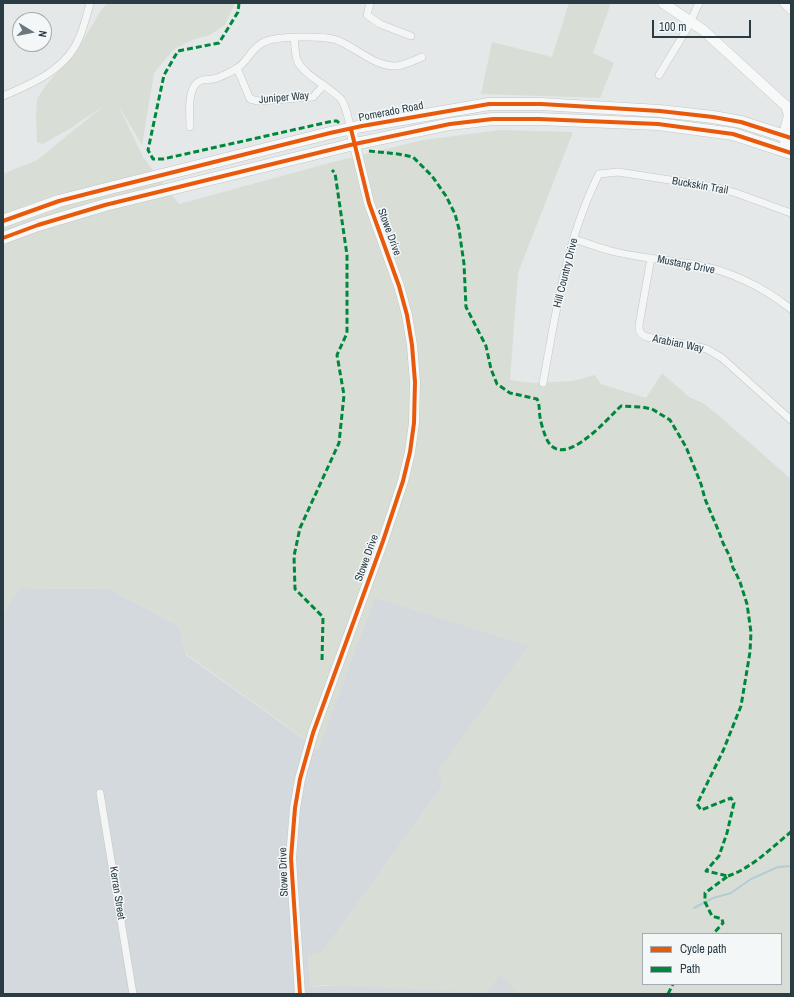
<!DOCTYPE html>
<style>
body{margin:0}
#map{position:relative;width:794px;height:997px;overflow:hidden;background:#e5e8e9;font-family:"Archivo Narrow",sans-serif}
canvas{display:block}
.frame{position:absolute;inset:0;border:4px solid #2b3b44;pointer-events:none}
.legend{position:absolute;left:642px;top:933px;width:140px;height:52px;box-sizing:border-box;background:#f3f7f8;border:1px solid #a3acb0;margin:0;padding:5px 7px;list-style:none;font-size:12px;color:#2b3b44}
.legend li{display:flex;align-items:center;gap:8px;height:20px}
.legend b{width:20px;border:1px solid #a3acb0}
.north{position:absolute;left:12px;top:12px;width:40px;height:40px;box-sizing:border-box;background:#f3f7f8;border:1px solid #a3acb0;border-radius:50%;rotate:100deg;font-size:11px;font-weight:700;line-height:16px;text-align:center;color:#2b3b44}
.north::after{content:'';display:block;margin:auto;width:14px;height:18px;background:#6c787e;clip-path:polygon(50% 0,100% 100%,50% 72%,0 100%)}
.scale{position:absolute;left:652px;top:20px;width:99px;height:18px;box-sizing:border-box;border:2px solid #2b3b44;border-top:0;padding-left:5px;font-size:12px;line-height:14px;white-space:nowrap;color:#2b3b44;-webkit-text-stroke:3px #f3f7f8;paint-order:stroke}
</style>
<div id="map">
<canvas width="794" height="997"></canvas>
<div class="frame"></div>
<ul class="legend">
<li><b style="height:5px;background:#e8590c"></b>Cycle path</li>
<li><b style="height:5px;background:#00873e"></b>Path</li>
</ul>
<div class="north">N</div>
<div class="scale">100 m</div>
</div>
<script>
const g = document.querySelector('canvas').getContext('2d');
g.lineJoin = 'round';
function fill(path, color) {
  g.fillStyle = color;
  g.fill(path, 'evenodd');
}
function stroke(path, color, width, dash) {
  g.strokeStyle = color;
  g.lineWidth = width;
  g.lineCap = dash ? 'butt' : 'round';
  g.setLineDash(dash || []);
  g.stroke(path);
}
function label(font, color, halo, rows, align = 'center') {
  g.font = font + ' "Archivo Narrow",sans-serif';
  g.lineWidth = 3;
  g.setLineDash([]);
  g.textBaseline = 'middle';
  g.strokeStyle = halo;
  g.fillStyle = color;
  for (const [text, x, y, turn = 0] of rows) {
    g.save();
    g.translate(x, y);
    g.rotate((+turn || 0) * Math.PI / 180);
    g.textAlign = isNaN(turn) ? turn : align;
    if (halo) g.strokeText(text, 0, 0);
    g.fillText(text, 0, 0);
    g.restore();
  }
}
const built = new Path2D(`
 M20 588 110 589 179 626 186 655 318 749 375 597 529 646 439 770 443 785 322 953 308 955 311 987 501 974 519 994H3V613Z`);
const green = new Path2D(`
 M107 3H235L225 25 210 35 192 40 173 50 154 73 142 145 118 105 143 157 179 204 333 162 423 140 501 130 573 132 518 273 510 380 534 383 573 381 595 375 601 384 646 398 662 373 689 397 703 403 718 415 791 479V994H519L501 974 487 993 323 985 311 987 308 954 322 953 443 785 438 770 528 646 375 597 319 749 186 654 179 626 110 589 20 588 3 613V174L37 160 106 104 71 128 43 144 37 142 36 116 37 99 46 85 75 53 102 9ZM643 934H781V984H643Z
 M569 3H611L593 53 614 63 600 98 481 94 492 42 552 57Z`);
const stream = new Path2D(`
 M694 908 713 898 731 893 751 879 778 867 791 866`);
const street = new Path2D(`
 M370 3 367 15 380 24 411 36
 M783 3 791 11
 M294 38C295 45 295 53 297 60 302 74 330 87 341 99 347 108 348 119 351 129
 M237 68 250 99 258 101 313 97 324 85
 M659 75 687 29 699 3
 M3 96C32 84 67 69 79 38 84 27 87 15 90 3
 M190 127C190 114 186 85 202 80 207 79 212 80 217 78 223 76 230 72 236 69 248 62 251 48 264 42 276 36 327 35 339 41 358 49 375 67 397 66 405 65 415 60 422 57
 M573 239C585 242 596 247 608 250 635 258 664 259 692 264 728 270 763 287 791 309
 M651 258 639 325C639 332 641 335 647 337L694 346 707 349 722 358 791 420
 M543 383C556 312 566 239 599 174L618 172 715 187 736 193 791 213
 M100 793 133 994`);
const secondary = new Path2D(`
 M663 3 703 30 786 106 791 107
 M786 106 789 115 784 135 786 150
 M300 994 291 858 295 808 300 779 313 733 383 541 403 481 410 452 414 423 415 382 412 345 407 315 399 286 369 203 351 129`);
const primary = new Path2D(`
 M3 221 59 201 110 188 330 133 362 126 489 104H541L660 111 713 117 741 122 791 138
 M3 238 38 225 105 205 350 145 450 124 493 119H539L658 124 733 134 791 153`);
const quiet = new Path2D(`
 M239 3 238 12 219 43 178 51 164 75 148 150 153 159H163L333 121H337L339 123
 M369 151 398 154 413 157 432 176 446 196 455 214 459 229 464 264 466 307 486 346 491 369 497 384 510 393 537 399C540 405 539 411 540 417 541 423 543 430 545 435 559 476 606 420 621 406L642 407 652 409 670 420 686 447 701 484 705 499 719 532 723 543 730 557 733 568 735 571 740 582 747 604 751 632 750 652 741 706 723 751 697 804 701 810 731 798 734 803 727 833 719 856 706 871 728 876 705 893V902L712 916 722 919 723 923 713 934
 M322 660 323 617 295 589 294 556 300 528 339 443 344 395 337 355 347 333V255L335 173 332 170
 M728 876C752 868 771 848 791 832
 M668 994 673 984`);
const cycleway = new Path2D(`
 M3 221 59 201 110 188 330 133 362 126 489 104H541L660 111 713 117 741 122 791 138
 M3 238 38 225 105 205 350 145 450 124 493 119H539L658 124 733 134 791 153
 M300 994 291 858 295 808 300 779 313 733 383 541 403 481 410 452 414 423 415 382 412 345 407 315 399 286 369 203 351 129`);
const streetNames = [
 ["Juniper Way",284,98,-5],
 ["Pomerado Road",391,112,-11],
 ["Buckskin Trail",700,186,10],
 ["Stowe Drive",389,232,70],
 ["Mustang Drive",686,265,11],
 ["Hill Country Drive",566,273,-76],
 ["Arabian Way",678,344,12],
 ["Stowe Drive",367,558,-70],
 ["Stowe Drive",284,872,-92],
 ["Kerran Street",117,893,81]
];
fill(built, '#d3d9dc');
fill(green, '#d8ded5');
stroke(stream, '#b4cdd4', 2);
stroke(street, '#c3c6c7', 8);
stroke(secondary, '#c3c6c7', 11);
stroke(primary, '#c1c5c7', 13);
stroke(street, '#f4f6f6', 7);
stroke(secondary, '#f7f8f8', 10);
stroke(primary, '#f7f8f8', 12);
stroke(quiet, '#00873e', 3, [6, 3]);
stroke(cycleway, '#e8590c', 4);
label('11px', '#2b3b44', '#f3f7f8', streetNames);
</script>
